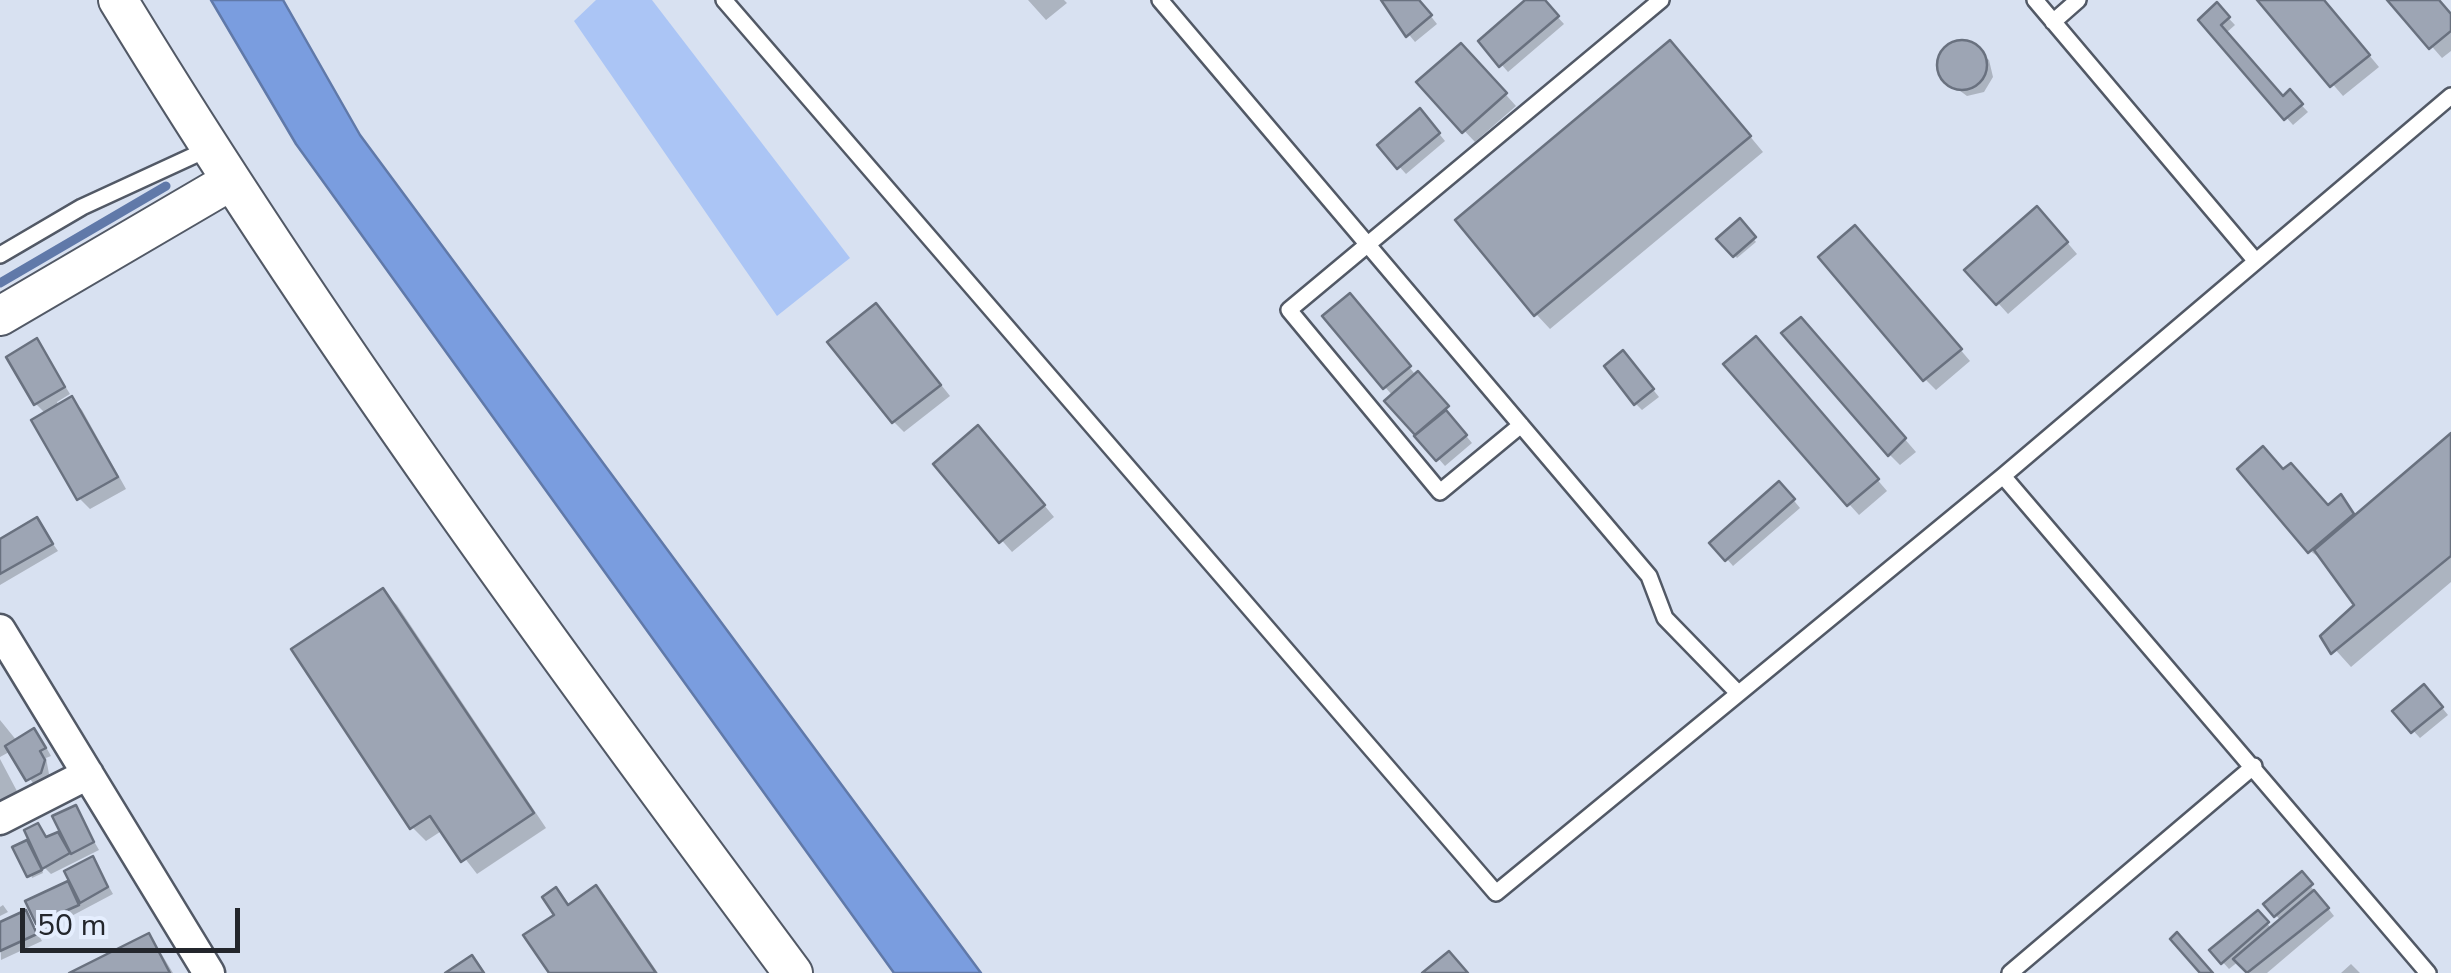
<!DOCTYPE html>
<style>
body{margin:0}
#map{position:relative;width:2451px;height:973px;overflow:hidden;background:#d8e1f1;font-family:"Nunito Sans",sans-serif}
canvas{display:block}
.scale{position:absolute;left:20px;top:908px;width:220px;height:45px;box-sizing:border-box;border:5px solid #23262c;border-top:0;padding-left:12px;font-size:30px;line-height:35px;white-space:nowrap;color:#23262c;-webkit-text-stroke:8px #e5eefe;paint-order:stroke}
</style>
<div id="map">
<canvas width="2451" height="973"></canvas>
<div class="scale">50 m</div>
</div>
<script>
const g = document.querySelector('canvas').getContext('2d');
g.lineJoin = 'round';
function fill(path, color) {
  g.fillStyle = color;
  g.fill(path, 'evenodd');
}
function stroke(path, color, width, dash) {
  g.strokeStyle = color;
  g.lineWidth = width;
  g.lineCap = dash ? 'butt' : 'round';
  g.setLineDash(dash || []);
  g.stroke(path);
}
const green = new Path2D(`
 M596 0H652L850 258 777 316 574 21Z`);
const water = new Path2D(`
 M211 0H283L360 135 981 973H894L296 144Z`);
const shadow = new Path2D(`
 M1028 0H1064L1067 3 1046 20Z
 M1384 0H1418L1437 24 1415 42 1382 2Z
 M1529 0H1542L1564 24 1508 72 1481 41Z
 M2260 0H2323L2379 67 2343 96Z
 M2391 0H2438L2451 16V51L2442 58Z
 M2217 6 2235 25 2226 33 2283 99 2290 93 2308 112 2293 125 2201 20Z
 M1966 43 1989 60 1993 77 1984 92 1967 96 1944 79 1940 62 1949 47Z
 M1472 57 1516 106 1475 142 1419 83Z
 M1684 57 1763 152 1550 329 1536 314Z
 M1427 119 1445 141 1406 174 1380 145Z
 M2048 220 2077 254 2008 314 1968 270Z
 M1740 222 1756 242 1737 258 1720 239Z
 M1866 239 1970 361 1936 390 1925 379Z
 M1356 303 1472 443 1445 466 1388 401 1393 396 1385 387Z
 M887 317 950 396 904 432 894 422Z
 M1811 331 1916 452 1900 465 1889 454Z
 M37 341 70 394 57 402 59 407 72 399 82 410 126 489 90 509 79 498 46 414 36 404Z
 M1766 350 1887 491 1859 515 1849 504Z
 M1630 361 1659 397 1642 410 1635 403Z
 M2451 437V582L2351 667 2323 636 2357 605 2323 560 2310 551 2283 471 2328 508 2341 497 2358 517Z
 M989 439 1054 517 1012 552 936 465Z
 M1786 491 1800 508 1733 566 1727 559Z
 M37 521 58 551 0 585V542Z
 M383 591 397 605 546 828 477 874 443 830 426 841 412 827Z
 M2431 694 2448 715 2420 738 2395 711Z
 M0 720 17 741 34 732 41 738 51 756 46 758 49 774 55 776 35 786 11 751 0 757Z
 M0 759 18 793 0 806Z
 M75 808 99 850 51 874 38 861 43 873 32 878 26 843 36 852 38 826 48 839 63 832Z
 M93 859 113 894 45 930 28 902 73 882Z
 M2301 874 2334 916 2267 973H2250L2239 961 2229 969 2213 951 2258 913 2272 929 2281 921 2266 904Z
 M596 889 610 903 658 973H552L556 890 571 906Z
 M3 905 8 912 0 916V907Z
 M26 913 42 941 1 960 0 925Z
 M150 935 173 973H75Z
 M2351 964 2360 973H2341Z`);
const stream = new Path2D(`
 M0 283 166 186`);
const building = new Path2D(`
 M1381 0H1419L1432 15 1406 37Z
 M1525 0H1545L1559 16 1499 67 1478 41Z
 M2257 0H2324L2370 55 2330 87Z
 M2387 0H2439L2451 14V31L2429 49Z
 M2217 2 2230 17 2221 25 2283 96 2290 89 2303 104 2284 120 2198 20Z
 M1670 40 1751 136 1534 316 1455 220Z
 M1937 65a25 25 0 1 1 50 0a25 25 0 1 1-50 0Z
 M1461 43 1507 93 1462 133 1416 82Z
 M1420 108 1440 133 1397 169 1377 145Z
 M2037 206 2068 242 1996 305 1964 270Z
 M1740 218 1756 237 1733 257 1716 239Z
 M1855 225 1962 349 1923 381 1818 257Z
 M1350 293 1411 366 1383 389 1322 316Z
 M876 303 941 385 892 423 827 342Z
 M1801 317 1906 438 1888 456 1781 333Z
 M1756 336 1879 479 1847 506 1723 364Z
 M37 338 65 387 34 405 6 357Z
 M1623 350 1654 389 1634 405 1604 366Z
 M1418 371 1449 406 1415 435 1384 401Z
 M72 396 118 477 77 500 31 420Z
 M1446 410 1467 435 1436 461 1414 436Z
 M978 425 1045 505 999 543 933 464Z
 M2451 433V556L2331 654 2320 636 2354 605 2314 550Z
 M2263 446 2283 469 2291 463 2328 505 2341 494 2354 514 2308 553 2237 469Z
 M1779 481 1795 499 1725 561 1709 543Z
 M37 517 53 544 0 574V539Z
 M383 588 534 813 461 862 430 816 410 829 291 649Z
 M2424 684 2443 707 2411 733 2392 711Z
 M34 728 46 748 40 751 45 760 41 773 26 781 5 746Z
 M76 805 94 842 71 854 52 816Z
 M38 823 46 837 58 832 70 853 42 869 24 830Z
 M27 840 42 870 27 877 12 847Z
 M93 856 108 887 80 903 64 871Z
 M2302 871 2313 884 2274 917 2263 904Z
 M68 881 79 905 36 924 25 901Z
 M596 885 656 973H549L523 935 554 915 542 897 556 887 568 905Z
 M2314 890 2329 908 2247 973 2233 959Z
 M26 910 37 934 0 951V922Z
 M2258 910 2269 922 2221 964 2209 950Z
 M2177 932 2213 973H2200L2170 939Z
 M149 933 170 973H69Z
 M1449 951 1468 973H1422Z
 M472 955 484 973H445Z`);
const service = new Path2D(`
 M724 0 1496 893 2003 476 2451 96
 M1160 0 1649 576 1665 618 1738 693
 M2035 0 2254 259
 M2053 22 2078 0
 M0 255 82 207 208 149
 M1521 425 1440 492 1289 310 1661 0
 M2003 476 2428 973
 M2010 973 2254 766`);
const minor = new Path2D(`
 M0 630 209 973
 M0 819 88 774`);
const tertiary = new Path2D(`
 M118 0C323 337 558 657 793 973
 M0 316 229 182`);
fill(green, '#abc5f5');
fill(water, '#7a9ddf');
stroke(water, '#6079a9', 2.5);
fill(shadow, '#0003');
stroke(stream, '#6079a9', 9);
fill(building, '#9da5b4');
stroke(building, '#69717f', 2.5);
stroke(service, '#525966', 20);
stroke(minor, '#525966', 35);
stroke(tertiary, '#525966', 42);
stroke(service, '#fff', 15);
stroke(minor, '#fff', 30);
stroke(tertiary, '#fff', 38);
</script>
